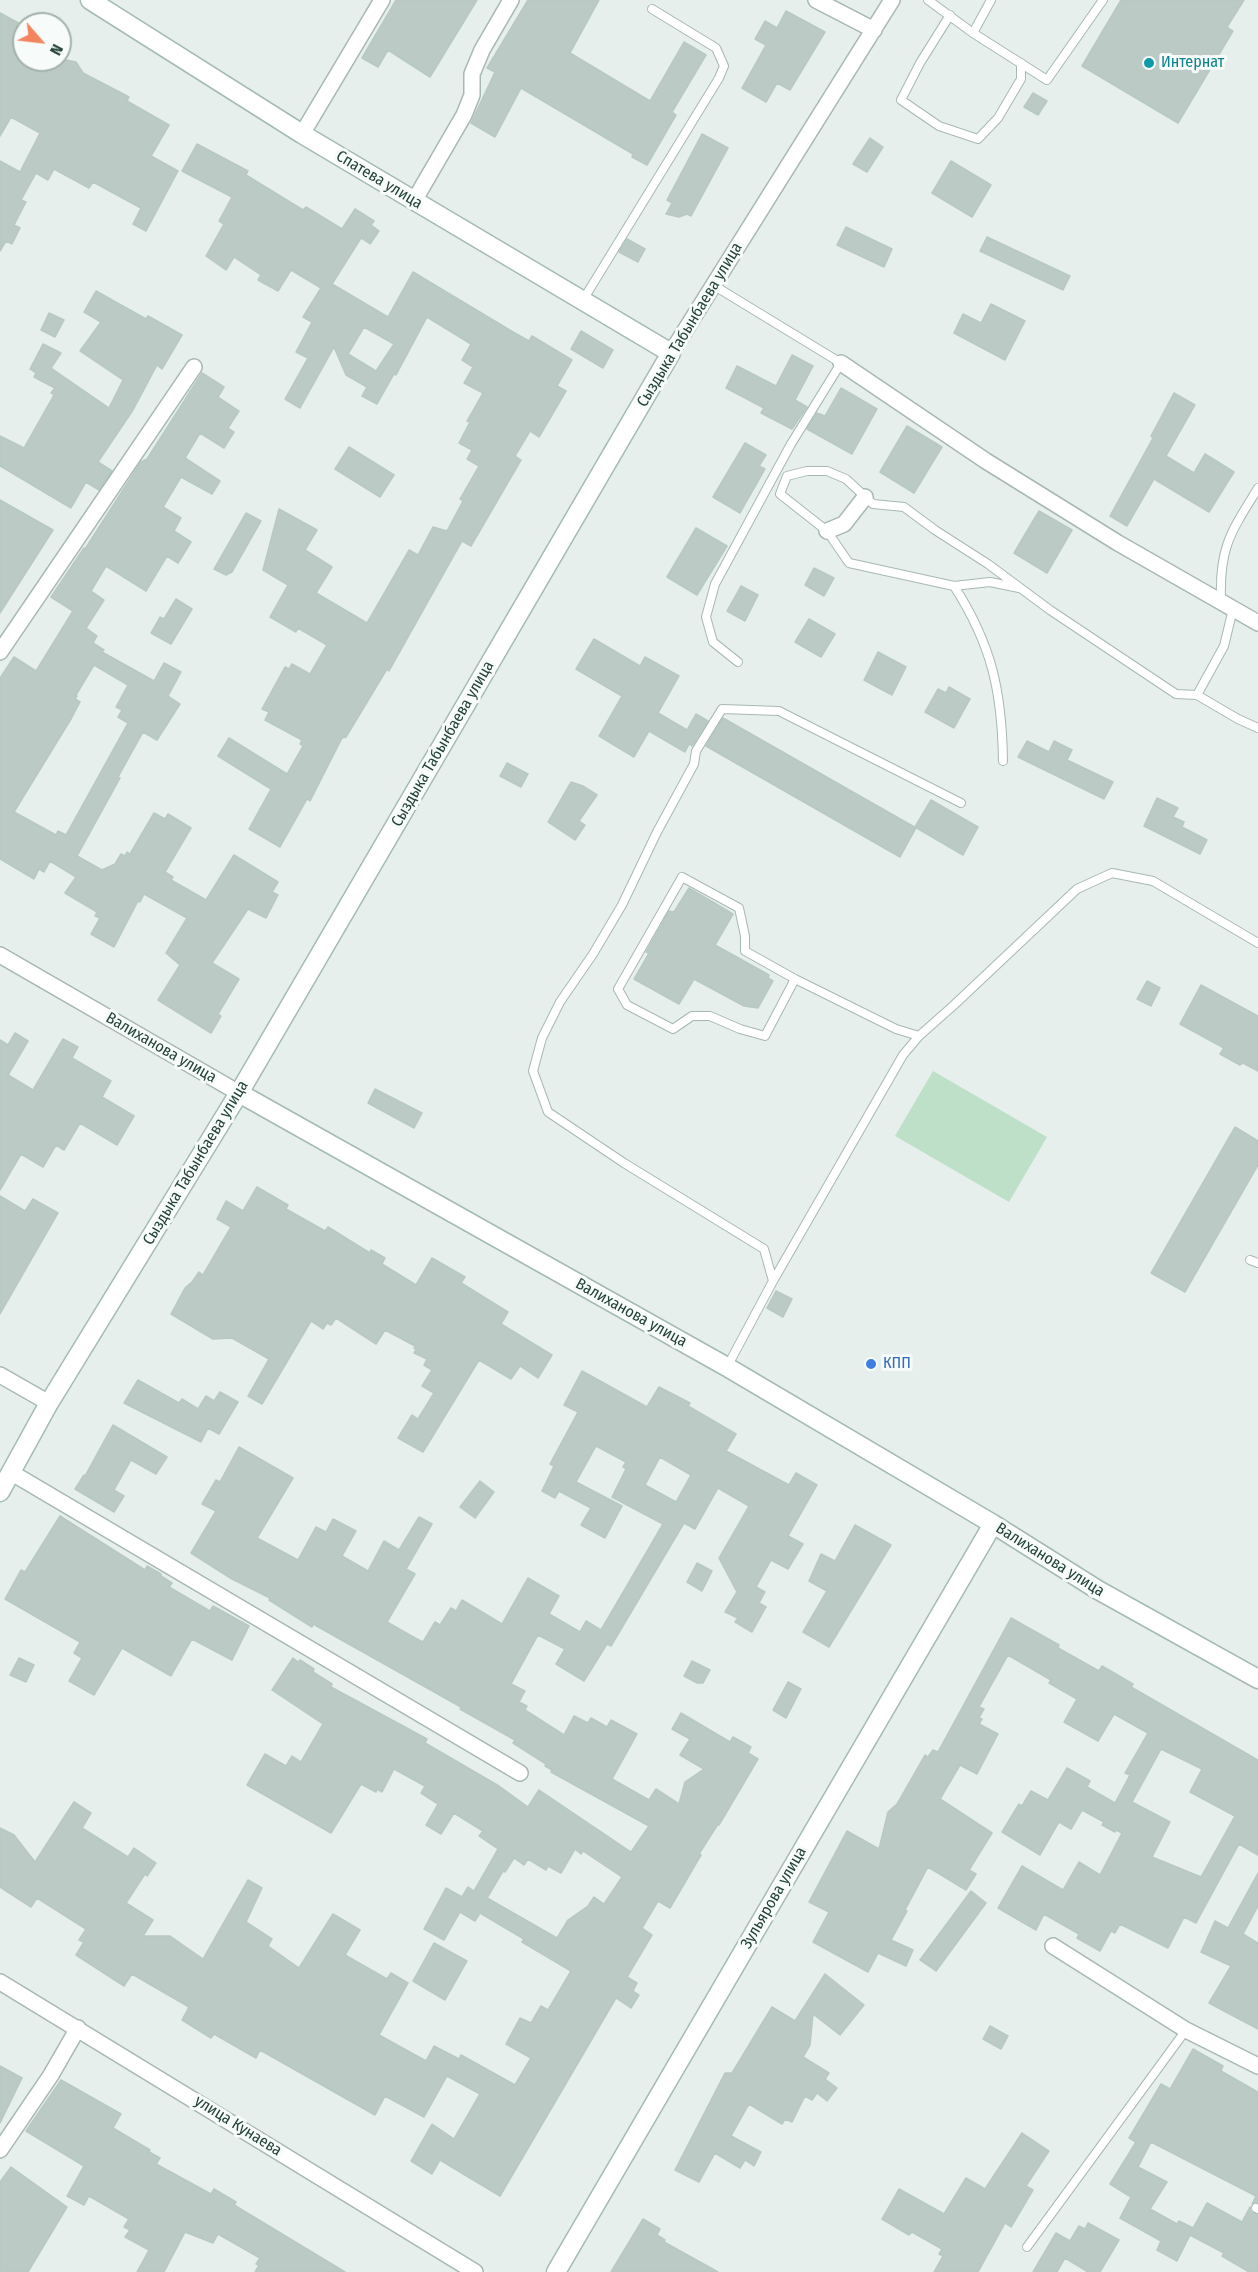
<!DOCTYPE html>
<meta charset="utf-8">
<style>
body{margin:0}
#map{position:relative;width:1258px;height:2272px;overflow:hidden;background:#e6efeb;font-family:"Fira Sans Condensed",sans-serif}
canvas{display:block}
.north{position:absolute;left:12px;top:12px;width:60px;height:60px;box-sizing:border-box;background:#f7fbf9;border:2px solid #a3b1ad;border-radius:50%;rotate:118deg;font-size:16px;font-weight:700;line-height:24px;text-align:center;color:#24423a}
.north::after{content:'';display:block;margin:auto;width:21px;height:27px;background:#f4845f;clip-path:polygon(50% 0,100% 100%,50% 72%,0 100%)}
</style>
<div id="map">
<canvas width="1258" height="2272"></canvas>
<div class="north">N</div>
</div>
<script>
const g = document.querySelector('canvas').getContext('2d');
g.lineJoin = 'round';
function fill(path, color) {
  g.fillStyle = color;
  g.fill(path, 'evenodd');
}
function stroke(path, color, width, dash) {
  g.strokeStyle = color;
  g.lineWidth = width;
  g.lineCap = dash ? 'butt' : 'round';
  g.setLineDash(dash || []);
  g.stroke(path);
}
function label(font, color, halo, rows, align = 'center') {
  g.font = font + ' "Fira Sans Condensed",sans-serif';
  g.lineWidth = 6;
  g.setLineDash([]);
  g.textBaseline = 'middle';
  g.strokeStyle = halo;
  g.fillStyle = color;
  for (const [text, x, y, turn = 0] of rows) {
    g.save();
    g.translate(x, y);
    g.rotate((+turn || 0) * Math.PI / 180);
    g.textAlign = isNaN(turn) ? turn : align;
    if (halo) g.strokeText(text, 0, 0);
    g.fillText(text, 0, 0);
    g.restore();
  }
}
const green = new Path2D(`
 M933 1071 1047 1137 1009 1202 895 1136Z`);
const building = new Path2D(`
 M396 0H477L430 77 388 50 378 67 362 58Z
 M528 0H599L570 53 650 101 684 42 706 55 672 112 676 115 647 165 632 157 633 154 521 88 495 137 471 123 495 72 487 68Z
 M1121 0H1244L1227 27 1233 31 1178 123 1082 66Z
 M786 11 825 32 790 90 777 83 766 102 742 88 766 45 755 39 765 21 777 28Z
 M0 13 24 26V60H66L76 62 83 73 129 97 127 101 169 125 151 156 178 171 146 231 133 224 141 208 93 182 89 188 54 169 48 180 36 173 21 200 26 202 14 225 20 228 12 244 6 241 0 251V161L20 172 40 133 11 117 0 136Z
 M1033 93 1047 101 1038 115 1024 107Z
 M702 134 728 148 691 216 687 214 679 217 666 214 672 203 667 200Z
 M870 138 883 147 867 172 853 164Z
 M197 144 248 171 246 175 303 210 306 207 342 229 355 209 374 221 371 225 379 231 370 244 361 238 332 284 388 317 413 272 513 332 529 341 532 336 572 360 557 386 566 391 539 437 530 431 515 456 521 460 471 546 462 541 389 671 387 669 346 737 342 738 310 801 307 799 280 847 249 829 271 789 218 756 229 738 287 774 303 746 300 744 302 740 265 720 269 712 262 709 285 667 289 669 292 664 310 674 327 645 298 628 296 632 270 617 288 585 263 570 279 509 317 530 305 550 332 567 316 593 367 623 409 550 418 555 433 527 447 531 463 501 460 499 479 466 467 459 472 450 459 443 470 422 467 421 483 393 464 383 473 367 462 360 471 344 427 317 396 375 394 374 377 404 362 396 367 387 346 375 334 347 300 408 285 399 308 358 296 352 312 322 303 317 321 288 291 270 278 291 258 280 261 275 234 257 226 270 206 256 224 224 219 221 232 197 182 171ZM364 327 394 344 376 371 348 354Z
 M951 161 991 185 972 217 932 193Z
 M846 227 892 249 884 267 837 245Z
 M987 237 1070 276 1063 290 980 251Z
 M627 239 645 249 638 262 619 252Z
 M96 291 146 319 148 316 182 335 162 369 157 365 133 410 98 462 112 471 99 490 86 482 71 508 0 466V436L24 448 54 395 51 393 55 388 34 377 36 373 30 369 43 344 61 353 51 368 109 408 123 380 80 351 101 322 84 312Z
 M991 304 1025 321 1005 360 954 333 963 314 981 323Z
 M49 313 64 320 55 337 41 330Z
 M581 331 613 350 603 368 571 349Z
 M792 355 813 366 795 400 807 407 792 429 761 413 764 408 726 388 737 366 776 386Z
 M202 373 224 387 218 397 239 411 228 428 234 432 224 448 200 433 185 458 220 481 212 494 181 477 163 507 181 518 174 531 191 542 178 563 167 556 146 591 106 566 91 591 104 600 86 628 97 636 93 643 104 650 102 652 154 681 164 663 181 672 168 696 180 704 157 740 143 732 118 777 120 778 77 856 102 870 115 864 121 854 125 856 127 852 130 854 154 813 165 819 168 814 191 828 165 872 173 877 171 880 206 900 234 855 278 882 272 892 278 895 266 918 248 909 212 963 239 979 218 1014 221 1016 211 1033 158 1000 180 965 166 953 187 918 144 894 140 902 138 901 114 947 91 934 100 918 95 916 97 912 65 893 76 877 50 861 44 872 39 869 34 879 0 859V678L14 657 36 671 73 611 51 597 84 548 85 549 141 462 147 459ZM94 665 128 685 116 707 122 710 118 717 128 723 66 835 58 831 56 835 14 812 71 719 80 702 75 699 77 696 76 695Z
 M841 388 877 409 852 454 807 429 817 413 825 416Z
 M1174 393 1195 405 1166 456 1194 473 1205 454 1234 472 1209 512 1154 479 1127 526 1110 516 1153 438 1151 436Z
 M907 426 942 447 914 493 880 472Z
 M745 443 766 455 759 466 765 469 740 513 713 497Z
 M349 447 394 475 380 497 335 469Z
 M0 500 53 530 0 613Z
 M1039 511 1072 530 1047 573 1014 553Z
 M246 513 261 521 232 572 226 575 214 569Z
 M696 528 727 546 697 595 667 577Z
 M814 568 834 578 824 596 805 585Z
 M741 586 758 595 745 621 727 611Z
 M176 599 192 609 171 644 151 633 160 617 164 619Z
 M809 619 835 634 821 657 795 642Z
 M594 639 640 666 645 657 679 676 658 713 687 730 696 714 708 721 692 746 689 744 685 752 649 731 634 757 599 736 622 696 576 669Z
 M878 652 906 667 892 695 864 680Z
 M949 687 970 699 954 728 925 712 938 689 946 693Z
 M723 718 916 828 900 857 706 746Z
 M1027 741 1049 752 1054 741 1072 750 1067 760 1113 782 1104 799 1018 757Z
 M507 763 528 774 521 787 500 776Z
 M571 782 583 786 597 795 579 821 585 825 575 840 548 822Z
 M1157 798 1178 808 1173 817 1184 822 1182 827 1207 840 1200 854 1144 826Z
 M931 800 978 827 963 855 915 827Z
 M689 888 733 914 715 945 769 975 768 978 773 981 758 1008 744 1006 694 979 679 1004 634 979 649 953 646 952 669 911 674 912Z
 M1147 981 1160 988 1151 1006 1137 999Z
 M1201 985 1258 1016V1071L1243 1063 1240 1065 1220 1054 1224 1048 1180 1024Z
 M15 1033 28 1041 8 1075 33 1090 63 1039 78 1047 72 1058 111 1081 102 1097 134 1116 117 1145 80 1123 64 1150 56 1145 43 1167 21 1154 0 1190V1040L8 1045Z
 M375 1089 422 1113 414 1128 368 1103Z
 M1235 1127 1258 1141V1165L1185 1292 1151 1273Z
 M257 1187 288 1205 286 1209 325 1231 328 1227 370 1253 371 1250 385 1258 382 1264 416 1285 432 1258 465 1277 461 1283 508 1312 501 1324 552 1355 538 1378 520 1366 511 1379 479 1360 423 1452 398 1438 412 1415 418 1419 434 1393 422 1386 432 1370 424 1365 427 1359 414 1353 416 1349 414 1348 415 1346 385 1330 376 1344 336 1318 331 1325 327 1323 323 1329 311 1321 262 1404 248 1396 269 1359 232 1338 213 1339 171 1314 185 1288 192 1282 199 1272 203 1275 231 1227 217 1219 226 1201 243 1211Z
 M0 1196 25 1211 33 1199 58 1213 0 1314Z
 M776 1291 792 1299 783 1317 767 1308Z
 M582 1371 647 1407 659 1387 690 1403 688 1406 736 1434 726 1451 789 1485 796 1473 817 1485 788 1536 803 1544 788 1569 771 1560 756 1587 765 1592 759 1603 766 1607 752 1632 735 1622 738 1618 725 1612 737 1592 719 1558 749 1506 718 1488 695 1529 684 1523 611 1646 607 1644 584 1681 556 1664 565 1649 538 1635 511 1684 525 1691 519 1702 527 1706 525 1710 564 1735 574 1716 588 1723 591 1718 607 1727 611 1720 637 1734 612 1779 649 1800 656 1789 679 1804 685 1782 704 1769 680 1755 690 1739 672 1729 681 1713 730 1742 733 1737 751 1747 748 1753 758 1759 719 1825 718 1824 699 1854 701 1855 670 1908 658 1901 642 1928 652 1935 627 1977 637 1983 633 1991 639 1995 631 2008 616 1998 500 2196 440 2160 432 2174 411 2161 432 2124 454 2139 480 2094 447 2076 424 2117 385 2096 375 2115 260 2050 256 2058 214 2034 211 2038 182 2020 189 2007 132 1974 124 1986 76 1955 84 1942 79 1940 86 1929 37 1898 31 1907 0 1887V1828L14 1835 35 1862 74 1802 91 1813 82 1828 128 1857 134 1848 156 1863 147 1876 145 1874 126 1903 153 1920 143 1936H170L203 1959 248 1880 262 1888 246 1922 272 1939 268 1946 299 1968 333 1914 360 1930 345 1955 387 1979 391 1973 408 1983 379 2035 426 2061 434 2046 459 2059 461 2055 515 2085 531 2058 506 2044 520 2018 531 2023 541 2006 548 2010 571 1971 522 1942 524 1939 480 1913 475 1921 460 1912 444 1940 424 1929 446 1888 462 1897 468 1887 474 1891 498 1849 479 1836 483 1831 454 1813 441 1834 426 1825 438 1804 421 1793 425 1786 394 1769 382 1792 377 1789 376 1792 361 1784 331 1833 247 1785 265 1754 286 1766 292 1756 301 1762 323 1724 272 1690 293 1658 298 1662 300 1660 314 1669 313 1672 332 1684 331 1687 427 1739 425 1743 499 1786 528 1807 539 1790 631 1852 649 1826 551 1772 552 1770 545 1766 546 1764 513 1743 515 1740 460 1709 461 1707 313 1624 312 1627 269 1600 270 1598 232 1579 191 1553 216 1511 202 1504 216 1480 220 1482 239 1447 293 1478 257 1538 298 1560 316 1527 326 1532 333 1519 356 1531 342 1556 368 1571 384 1541 399 1550 419 1517 432 1524 406 1569 415 1574 387 1622 415 1638 423 1642 435 1622 440 1625 451 1608 456 1611 462 1600 502 1624 528 1578 559 1596 549 1614 580 1632 586 1621 601 1630 663 1524 612 1497 626 1469 623 1467 626 1462 596 1446 576 1482 622 1506 605 1538 581 1525 591 1508 559 1491 555 1498 542 1491 554 1466 550 1464 578 1412 564 1405ZM660 1457 691 1475 676 1502 645 1485ZM575 1849 581 1854 583 1851 622 1877 604 1904 594 1897 588 1906 568 1920 557 1938 487 1898 503 1871 505 1872 514 1858 524 1865 528 1859 546 1870 548 1866 561 1873Z
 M138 1380 179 1403 182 1399 198 1409 206 1396 214 1401 220 1392 238 1402 219 1434 208 1428 201 1442 124 1403Z
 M113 1425 167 1457 156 1474 131 1460 114 1490 124 1496 114 1512 75 1489 84 1475 85 1476Z
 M480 1481 494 1492 475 1518 460 1507Z
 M60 1516 145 1570 147 1566 161 1574V1576L172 1583 169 1587 210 1611 213 1606 249 1626 232 1660 192 1639 171 1676 122 1648 94 1695 69 1681 82 1658 74 1653 80 1642 5 1599 21 1570 25 1572Z
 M855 1525 891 1545 829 1647 803 1632 827 1591 809 1581 821 1554 835 1561Z
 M697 1563 712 1571 702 1591 687 1582Z
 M1011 1618 1059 1645 1058 1648 1099 1671 1102 1666 1133 1684 1131 1687 1258 1760V1855L1239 1844 1196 1923 1184 1917 1168 1948 1120 1924 1115 1933 1111 1931 1100 1951 1077 1938 1079 1934 1044 1914 1036 1930 998 1908 1022 1866 1063 1890 1079 1862 1100 1875 1122 1833 1116 1830 1115 1832 1102 1825 1104 1822 1082 1810 1071 1829 1059 1822 1040 1855 1002 1832 1019 1804 1022 1806 1031 1791 1048 1800 1067 1768 1090 1781 1087 1787 1115 1803 1130 1775 1125 1773 1148 1733 1114 1714 1098 1741 1064 1722 1077 1699 1049 1683 1051 1680 1008 1655 979 1707 984 1709 979 1718 982 1719 979 1724 998 1734 977 1774 960 1765 940 1799 992 1833 969 1870 976 1874 966 1890 928 1867 905 1910 907 1911 891 1940 913 1950 906 1966 878 1953 868 1972 813 1942 829 1912 809 1902 847 1831 879 1849 888 1812 897 1804 925 1755 928 1757 933 1750 938 1752ZM1161 1749 1202 1769 1190 1792 1235 1816 1201 1877 1152 1857 1170 1822 1132 1802Z
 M19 1658 34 1665 26 1682 10 1675Z
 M692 1661 710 1670 703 1683H697L684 1676Z
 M788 1682 801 1689 786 1718 773 1710Z
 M1258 1873V1906L1243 1934 1258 1943V2029L1209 2003 1231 1966 1201 1952 1215 1921 1228 1928Z
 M971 1891 986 1903 936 1971 920 1960Z
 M434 1943 467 1961 445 2000 413 1981Z
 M825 1974 864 2005 840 2035 813 2014 810 2045 803 2057 829 2073 825 2079 837 2088 827 2101 817 2093 812 2100 805 2096 792 2122 785 2119 782 2124 749 2104 731 2136 761 2152 754 2166 745 2160 740 2168 715 2153 699 2182 675 2170 725 2073H732L772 2007 795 2021Z
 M990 2026 1008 2036 1001 2049 983 2039Z
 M1193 2049 1223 2066 1221 2071 1258 2092V2202L1252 2204 1256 2196 1151 2142 1138 2167 1167 2182 1150 2209 1177 2224 1179 2221 1193 2228 1207 2203 1242 2222 1250 2207 1251 2212 1258 2215V2272H1249L1222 2256 1224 2253 1190 2235 1177 2261 1157 2250 1161 2241 1120 2218 1131 2197 1110 2184 1136 2142 1129 2138 1161 2084 1170 2089Z
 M0 2066 22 2078 0 2123Z
 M61 2080 121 2114 113 2128 150 2150 149 2152 160 2158 156 2164 211 2194 214 2189 236 2202 234 2205 345 2272H255L259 2265 256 2264 260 2258 218 2234 213 2243 185 2232 164 2272H137L149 2250 125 2237 130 2230 124 2227 129 2219 89 2196 84 2205 67 2196 84 2166 26 2131Z
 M1022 2133 1049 2151 1026 2186 1033 2190 1011 2227 1005 2223 978 2272H934L943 2256 939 2254 942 2249 912 2232 909 2235 882 2219 899 2189 944 2214 966 2178 985 2189Z
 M11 2167 67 2207 28 2272H0V2182Z
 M643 2219 660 2229 657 2235 665 2240 664 2242 718 2272H611Z
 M1088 2223 1119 2240 1100 2272H1088L1065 2258 1057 2272H1033L1056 2233 1070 2241 1079 2226 1085 2229Z`);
const lane = new Path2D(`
 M928 0 973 33
 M991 0 973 33 1047 80 1103 0
 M950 15 920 63 901 100 939 126 978 139 998 118 1021 79V63
 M713 285 841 363 791 444 715 584 706 617 713 642 738 662
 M583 300 719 78 724 66 716 48 652 9
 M954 586C992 645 1002 692 1003 761
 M1019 588 990 582 954 586 849 563 827 531 780 494 787 476 807 471H827L846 479 873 504 904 507 935 530 988 564 1050 610 1176 694 1197 695
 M1221 601C1219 547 1231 532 1258 488
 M1233 609 1224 646 1197 695 1238 719 1258 728
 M795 979 765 1036 740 1029 710 1016H692L673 1029 627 1005 618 989 682 877 739 908 745 936V951L795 979 896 1029 919 1036
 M1250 1260 1258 1263
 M773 1281 903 1055 919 1036 954 1005 1077 889 1112 873 1153 881 1258 943
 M727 1367 773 1281 764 1249 624 1163 548 1112 533 1071 542 1038 560 1002 593 954 622 905 657 832 694 764 696 751 722 709 779 711 961 803
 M1256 2208 1258 2209
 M1027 2247 1186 2030`);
const street = new Path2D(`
 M816 0 874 30
 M302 134 382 0
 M414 201 464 115 472 95V74L482 50 511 0
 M671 353 892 0
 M841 363 986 461 1118 543 1258 623
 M827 531 844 524 865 497
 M0 652 194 367
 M0 955 239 1093
 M0 1375 49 1403
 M12 1473 520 1773
 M1053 1946 1186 2030 1258 2066
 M0 1982 475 2272
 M0 2150 51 2075 78 2028`);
const secondary = new Path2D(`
 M239 1093 727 1367 993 1524 1098 1590 1258 1679
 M0 1492 49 1403 239 1093 671 353 302 134 90 0
 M556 2272 993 1524`);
const markers = [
 [1149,63,6,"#0f9aa8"],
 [871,1364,6,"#3f7fe0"]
];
const cultureNames = [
 ["Интернат",1161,63]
];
const streetNames = [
 ["Спатева улица",379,180,31],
 ["Сыздыка Табынбаева улица",690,325,-59],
 ["Сыздыка Табынбаева улица",443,744,-60],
 ["Валиханова улица",161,1048,30],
 ["Сыздыка Табынбаева улица",196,1163,-59],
 ["Валиханова улица",631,1313,29],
 ["Валиханова улица",1050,1560,32],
 ["Зульярова улица",774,1898,-60],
 ["улица Кунаева",238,2126,32]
];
const shopNames = [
 ["КПП",883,1364]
];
fill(green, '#bfe0c8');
fill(building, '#bbcac4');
stroke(building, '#b8c9c2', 1.5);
stroke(lane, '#a8b8b2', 10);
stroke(street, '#a8b8b2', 18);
stroke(secondary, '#a4bbb3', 21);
stroke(lane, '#fff', 8);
stroke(street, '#fff', 15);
stroke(secondary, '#fff', 18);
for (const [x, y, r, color] of markers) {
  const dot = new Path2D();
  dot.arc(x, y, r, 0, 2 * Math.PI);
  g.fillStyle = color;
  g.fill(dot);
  stroke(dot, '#f7fbf9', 2);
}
label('16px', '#0d838f', '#f7fbf9', cultureNames, 'left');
label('16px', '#24423a', '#f7fbf9', streetNames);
label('16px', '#366cbe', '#f7fbf9', shopNames, 'left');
</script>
